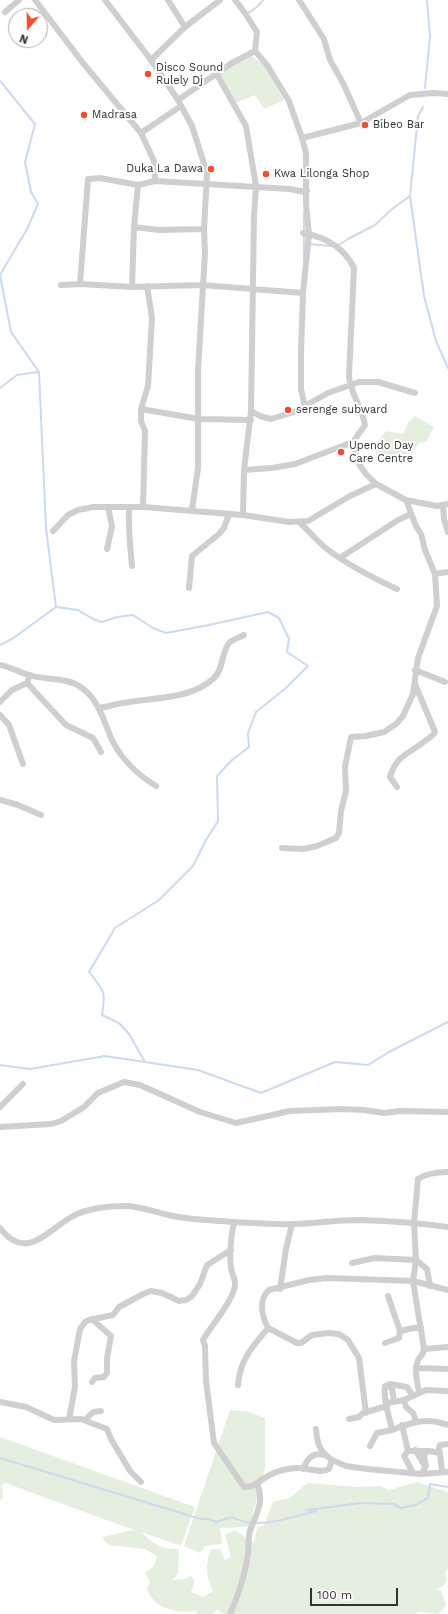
<!DOCTYPE html>
<style>
body{margin:0}
#map{position:relative;width:448px;height:1614px;overflow:hidden;background:#fff;font-family:"Work Sans",sans-serif}
canvas{display:block}
.north{position:absolute;left:8px;top:8px;width:40px;height:40px;box-sizing:border-box;background:#fff;border:1px solid #adadad;border-radius:50%;rotate:200deg;font-size:11px;font-weight:700;line-height:16px;text-align:center;color:#323232}
.north::after{content:'';display:block;margin:auto;width:14px;height:18px;background:#f04e2d;clip-path:polygon(50% 0,100% 100%,50% 72%,0 100%)}
.scale{position:absolute;left:310px;top:1588px;width:88px;height:18px;box-sizing:border-box;border:2px solid #323232;border-top:0;padding-left:5px;font-size:12px;line-height:14px;white-space:nowrap;color:#323232;-webkit-text-stroke:3px #fff;paint-order:stroke}
</style>
<div id="map">
<canvas width="448" height="1614"></canvas>
<div class="north">N</div>
<div class="scale">100 m</div>
</div>
<script>
const g = document.querySelector('canvas').getContext('2d');
g.lineJoin = 'round';
function fill(path, color) {
  g.fillStyle = color;
  g.fill(path, 'evenodd');
}
function stroke(path, color, width, dash) {
  g.strokeStyle = color;
  g.lineWidth = width;
  g.lineCap = dash ? 'butt' : 'round';
  g.setLineDash(dash || []);
  g.stroke(path);
}
function label(font, color, halo, rows, align = 'center') {
  g.font = font + ' "Work Sans",sans-serif';
  g.lineWidth = 4;
  g.setLineDash([]);
  g.textBaseline = 'middle';
  g.strokeStyle = halo;
  g.fillStyle = color;
  for (const [text, x, y, turn = 0] of rows) {
    g.save();
    g.translate(x, y);
    g.rotate((+turn || 0) * Math.PI / 180);
    g.textAlign = isNaN(turn) ? turn : align;
    if (halo) g.strokeText(text, 0, 0);
    g.fillText(text, 0, 0);
    g.restore();
  }
}
const green = new Path2D(`
 M247 54C266 62 276 82 284 100L264 109 255 95 236 103 219 75Z
 M415 416 434 427 427 441 419 443C413 452 406 462 393 462 390 463 390 461 387 462 383 463 381 463 377 463L375 444 386 431 403 434 408 423Z
 M230 1410 246 1411 265 1418V1468L249 1527 220 1528 222 1544 205 1546 200 1553 184 1546Z
 M0 1437 195 1507 181 1546 141 1532C155 1545 160 1549 179 1549L178 1573 173 1580 185 1579 191 1576 195 1581 191 1592 203 1597 213 1591C206 1577 205 1564 211 1549H220L225 1560 231 1557 225 1535 235 1530 254 1543 257 1528 264 1525 273 1502 289 1498 308 1483 357 1487 380 1486 389 1490 417 1482 448 1492V1568L445 1574 447 1580 443 1586 435 1590H441L446 1606 438 1614 420 1612 413 1614H224L217 1609 213 1614H197L196 1610C183 1614 160 1610 152 1598 150 1596 149 1592 147 1589L150 1582 145 1573 154 1566 157 1556 145 1549 109 1545 102 1537 134 1530 5 1483 2 1485 3 1497 0 1501Z`);
const stream = new Path2D(`
 M249 12H250L258 6 263 0
 M0 81 35 124 25 162 31 192 38 204 27 229 0 275 11 332 39 372 46 528 56 607 12 639 0 645
 M425 88 430 36 427 0
 M423 107 418 116 410 196 424 296 436 341 448 368
 M304 231V213
 M309 244 331 246
 M337 246 348 239 375 225 392 209 410 196
 M304 259V235
 M0 388 17 375 38 372
 M56 607 78 610 93 619 102 622 117 617 133 615 153 628 166 633 209 625 268 612 279 618 289 639 287 652 308 666 286 688 256 712 248 733 249 747 232 760 217 776 218 821 206 840 193 866 159 900 115 928 89 972C104 991 106 991 102 1015L119 1023 129 1034 145 1062
 M0 1065 30 1069 105 1056 198 1070 261 1093 335 1062 368 1065 389 1052 448 1022
 M0 1458 201 1519H209L216 1522 232 1517C256 1531 291 1517 316 1511L307 1510 361 1503 393 1504 401 1508 416 1505 428 1498 430 1484 448 1487`);
const street = new Path2D(`
 M35 0 83 63 141 133 154 161 155 181
 M105 0 151 60 178 100 192 126 207 173 204 229 205 253 198 370V468L192 510
 M168 0 185 27
 M235 0 245 13 257 32 255 51 267 65 289 101 302 138 306 153V204L309 234 303 293 301 353V389L305 407
 M299 0 324 39 330 60 343 83 361 123
 M5 12 19 0
 M151 60 185 27 220 0
 M216 73 246 126 256 186 254 216 251 411 244 470 243 515
 M178 100 232 63 255 51
 M141 133 181 106
 M302 138 361 123 410 95 433 93 448 94
 M134 227 159 230 204 229
 M80 284 88 179 100 178 138 185 155 181 290 189 305 192 307 191
 M61 285 80 284 132 287 202 285 303 293
 M132 287 134 227 138 185
 M141 409 199 419 251 420
 M251 411 260 416 271 419 294 412 328 393 359 382H378L415 393
 M244 470 272 468 295 464 353 442
 M406 500 437 506 448 504
 M443 505 444 519 448 532
 M129 507C128 527 130 546 132 566
 M143 507 145 431 141 421V409L148 386 152 318 147 286
 M299 522C307 529 314 537 321 544 343 563 371 577 397 589
 M53 531 68 515 78 510 93 507H143L243 515 289 522 308 521 350 496 376 484
 M107 549 112 526 108 507
 M340 558 398 520 411 514
 M435 574 448 572
 M189 588 192 556 219 534 224 528 229 514
 M0 665C10 667 19 672 29 675 47 681 66 676 82 688 99 700 104 722 112 740 122 760 138 775 156 786
 M415 670 445 682
 M30 675 27 683 66 725 93 738 101 752
 M0 702 12 690 27 683
 M99 708C107 707 115 704 123 703 153 697 191 700 214 678 224 669 221 651 230 642 234 639 240 637 244 635
 M0 715 9 725 23 764
 M397 787 390 777C396 755 409 754 425 741 429 738 433 736 435 732L415 684
 M0 800 18 805 41 815
 M282 848 303 849 317 846 336 838 339 833 341 811 346 791 345 767 351 737 366 736 384 732 396 724 403 716 413 694 418 658 437 606 435 574 425 550 421 534 416 526 406 500 376 484 366 474 359 464 353 442 365 425C362 407 350 393 349 376L354 268C344 247 325 237 303 233
 M0 1107 23 1084
 M0 1127 51 1124 61 1121 84 1107 98 1093 124 1082 140 1085 200 1112 236 1123 290 1111 342 1109 364 1110 384 1113 400 1111 448 1112
 M234 1222C231 1237 229 1253 231 1268 232 1274 235 1279 235 1283 236 1298 210 1327 203 1340L205 1346 206 1381 214 1443 244 1487 252 1486 257 1483
 M0 1228C28 1265 51 1225 77 1214 91 1208 110 1206 125 1206 141 1206 157 1213 173 1216 192 1220 213 1220 233 1222 253 1223 274 1225 294 1224 316 1223 338 1220 360 1220 390 1221 419 1223 448 1227
 M352 1263 375 1258 416 1260 427 1269 430 1286
 M280 1289 286 1249 292 1224
 M388 1296 400 1331
 M268 1328C262 1316 258 1300 269 1290L309 1280 328 1278 413 1281 448 1290
 M385 1343 399 1338 400 1331 413 1328H421
 M424 1349 448 1347
 M416 1368 448 1369
 M92 1382 95 1378 104 1377 107 1373V1358L111 1336 92 1319
 M238 1385C240 1360 252 1347 268 1328L297 1343H301L312 1335 329 1333 339 1334 348 1340 359 1358 366 1413
 M386 1386 392 1388 394 1402
 M419 1392C417 1381 414 1370 418 1360 421 1355 424 1354 424 1349L413 1281 416 1260 414 1223 418 1179C427 1173 437 1172 448 1172
 M404 1400 406 1407 413 1413 416 1421
 M0 1402 26 1407 54 1420 81 1419 107 1429 111 1439 130 1471 141 1482
 M387 1403 404 1400 426 1390 448 1391
 M69 1419 75 1387 74 1361 80 1329 85 1322 89 1320 113 1315 119 1307 143 1294 151 1291 162 1293 179 1301 186 1300 192 1296 200 1284 207 1265 231 1250
 M349 1419 359 1417 363 1413 387 1406
 M85 1420 93 1412 101 1411
 M402 1425 408 1451
 M316 1429C317 1444 320 1452 332 1460
 M392 1430C389 1415 383 1400 385 1386L390 1384 407 1387 413 1396
 M370 1446 377 1433C382 1432 387 1431 392 1430 413 1422 426 1417 448 1425
 M415 1450 425 1466
 M440 1453 439 1448 440 1445 448 1444
 M303 1469C308 1458 312 1452 325 1455
 M413 1473 404 1456 408 1451H429L440 1453 442 1472
 M421 1474 426 1466 424 1457 426 1451
 M230 1614C238 1596 245 1575 248 1555 249 1547 248 1538 250 1531 256 1513 265 1503 257 1483 269 1474 283 1468 298 1468 309 1468 320 1474 329 1469L332 1460 346 1466 367 1469 421 1474 448 1472`);
const markers = [
 [148,74,4,"#f04e2d"],
 [84,115,4,"#f04e2d"],
 [365,125,4,"#f04e2d"],
 [211,169,4,"#f04e2d"],
 [266,174,4,"#f04e2d"],
 [288,410,4,"#f04e2d"],
 [341,452,4,"#f04e2d"]
];
const poiNames = [
 ["Disco Sound",156,68],
 ["Rulely Dj",156,81],
 ["Madrasa",92,115],
 ["Bibeo Bar",373,125],
 ["Duka La Dawa",203,169,"right"],
 ["Kwa Lilonga Shop",274,174],
 ["serenge subward",296,410],
 ["Upendo Day",349,446],
 ["Care Centre",349,459]
];
fill(green, '#e5efe0');
stroke(stream, '#ccd9ef', 2);
stroke(street, '#cfcfcf', 6);
for (const [x, y, r, color] of markers) {
  const dot = new Path2D();
  dot.arc(x, y, r, 0, 2 * Math.PI);
  g.fillStyle = color;
  g.fill(dot);
  stroke(dot, '#fff', 1.5);
}
label('11px', '#323232', '#fff', poiNames, 'left');
</script>
